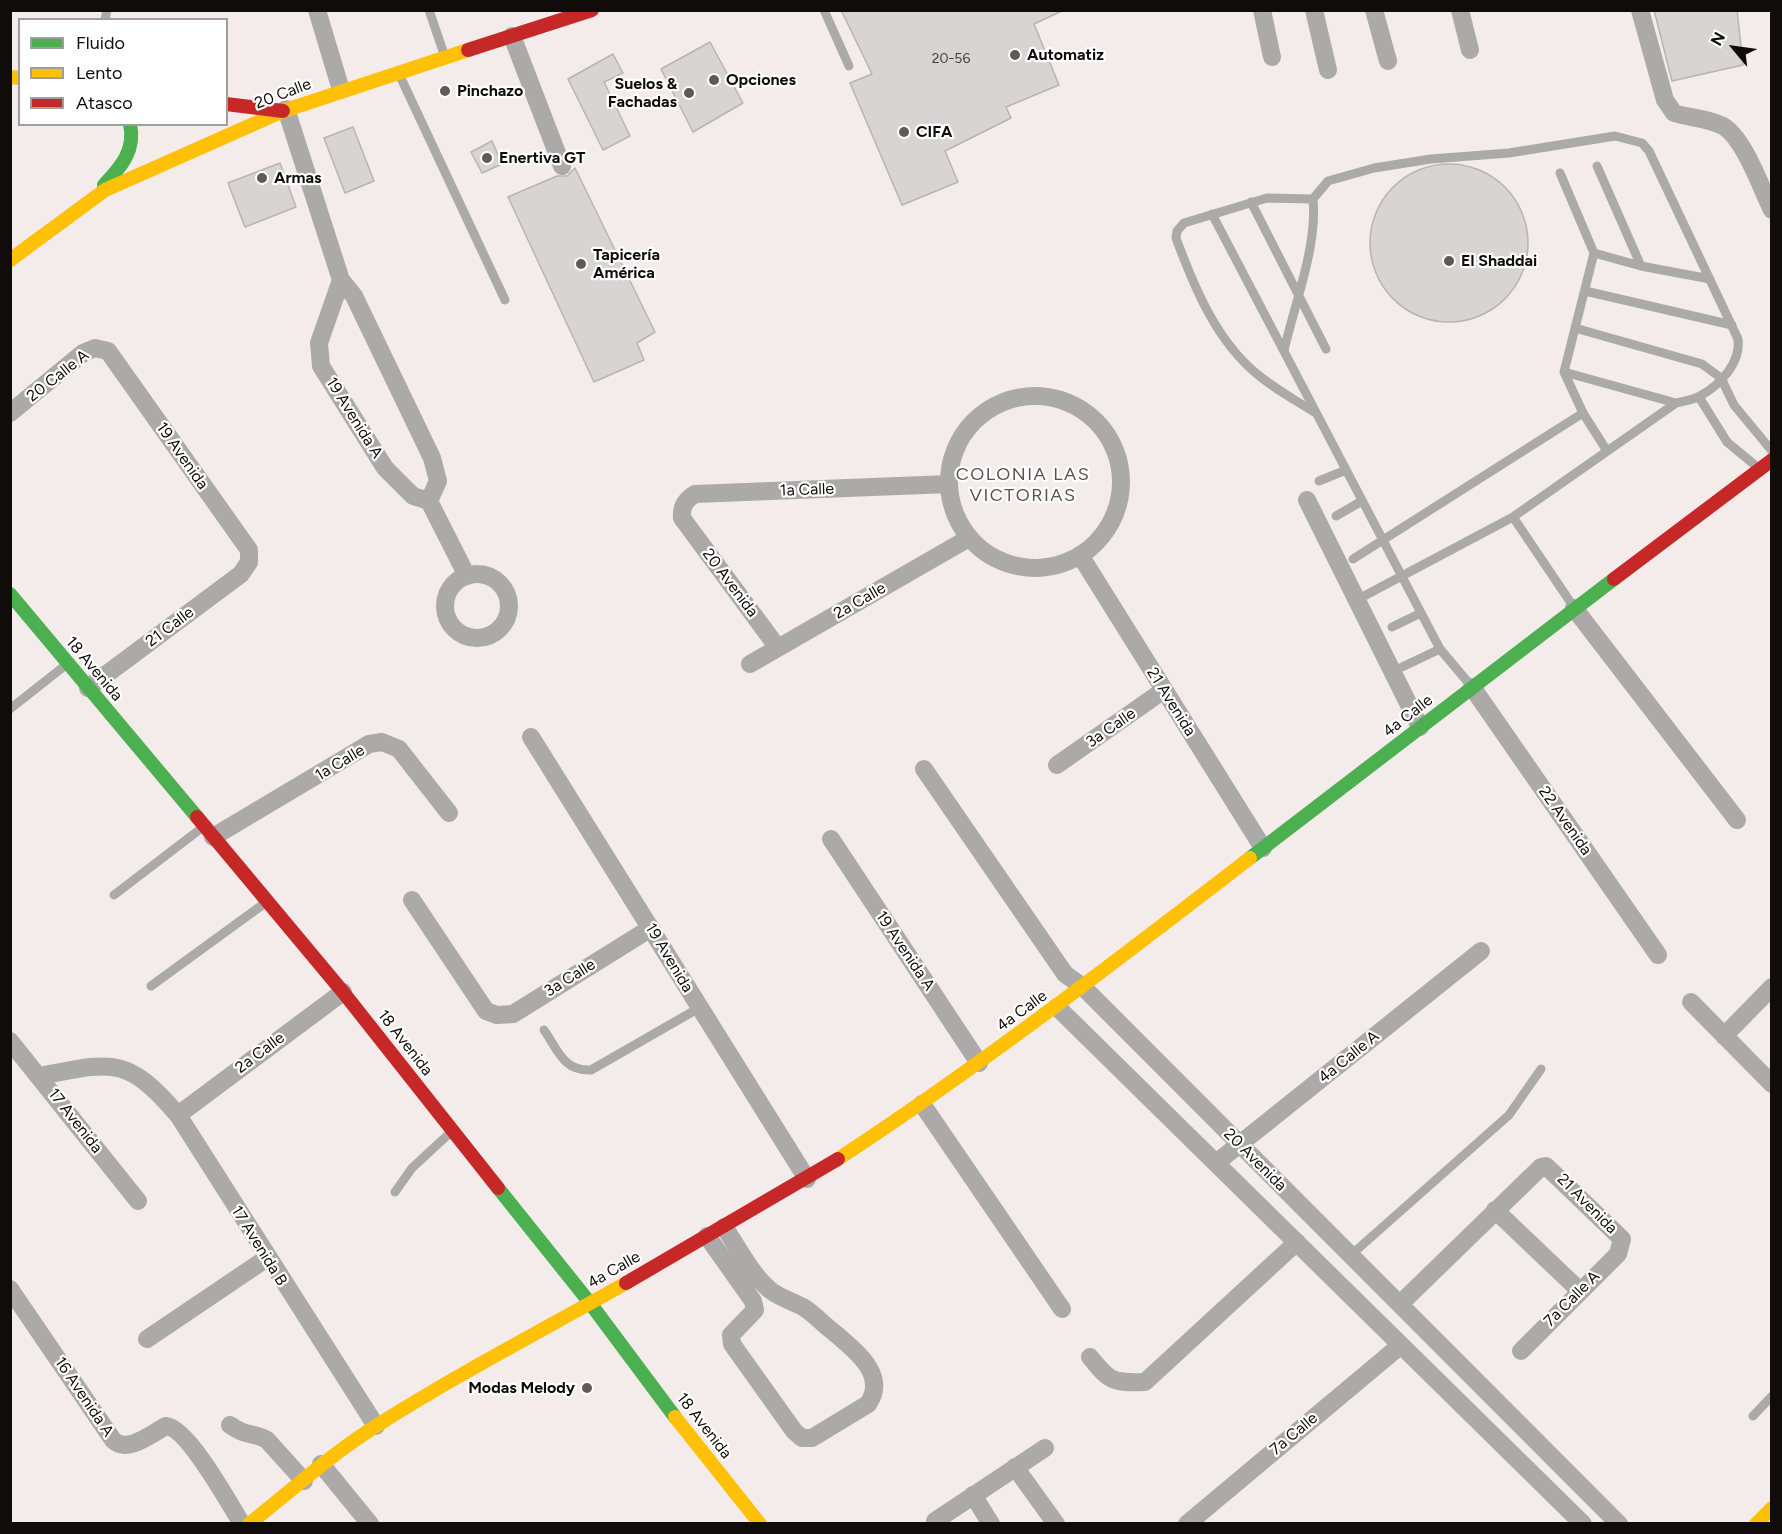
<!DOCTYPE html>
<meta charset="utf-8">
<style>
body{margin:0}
#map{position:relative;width:1782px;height:1534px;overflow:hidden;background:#f3ecea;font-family:Figtree,sans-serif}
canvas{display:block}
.frame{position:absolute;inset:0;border:12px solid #0f0c0a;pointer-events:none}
.legend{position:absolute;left:18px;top:18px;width:210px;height:108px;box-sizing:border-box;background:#fff;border:2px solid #9f9e9d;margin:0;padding:8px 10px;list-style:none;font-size:18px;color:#0f0c0a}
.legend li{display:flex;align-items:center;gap:12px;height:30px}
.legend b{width:30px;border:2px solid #9f9e9d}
.north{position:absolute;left:1704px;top:18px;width:60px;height:60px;-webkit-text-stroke:4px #fff;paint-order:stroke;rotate:299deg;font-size:16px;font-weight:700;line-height:24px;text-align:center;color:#0f0c0a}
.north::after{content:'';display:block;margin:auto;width:21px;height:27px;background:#0f0c0a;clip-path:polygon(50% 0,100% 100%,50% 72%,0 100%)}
</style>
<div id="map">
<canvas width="1782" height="1534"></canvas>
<div class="frame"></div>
<ul class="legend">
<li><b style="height:8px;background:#4caf50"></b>Fluido</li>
<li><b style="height:8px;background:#ffc107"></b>Lento</li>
<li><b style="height:8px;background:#c62828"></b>Atasco</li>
</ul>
<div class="north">N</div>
</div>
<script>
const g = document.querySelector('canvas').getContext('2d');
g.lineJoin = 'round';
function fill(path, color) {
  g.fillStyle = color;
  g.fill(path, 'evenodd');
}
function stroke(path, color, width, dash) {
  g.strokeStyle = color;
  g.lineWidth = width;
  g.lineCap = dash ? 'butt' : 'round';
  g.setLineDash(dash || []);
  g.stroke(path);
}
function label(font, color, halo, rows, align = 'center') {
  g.font = font + ' Figtree,sans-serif';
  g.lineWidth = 4.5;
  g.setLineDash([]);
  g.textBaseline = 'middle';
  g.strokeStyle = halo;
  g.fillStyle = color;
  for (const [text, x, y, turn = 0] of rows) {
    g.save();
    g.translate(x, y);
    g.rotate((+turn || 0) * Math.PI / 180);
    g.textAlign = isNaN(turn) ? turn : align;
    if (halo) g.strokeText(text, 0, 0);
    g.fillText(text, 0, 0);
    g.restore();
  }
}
const building = new Path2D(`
 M841 10H1064L1034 24 1059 85 1006 107 1011 118 945 151 958 182 902 205 850 83 872 74Z
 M1654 10H1737L1743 65 1672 81Z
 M710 42 743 103 693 132 661 69Z
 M613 54 623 73 604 82 630 136 603 150 568 79Z
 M353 127 374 181 345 193 324 138Z
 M492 141 502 164 482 173 471 152Z
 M280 163 296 207 245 227 228 183Z
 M1370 243a79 79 0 1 1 158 0a79 79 0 1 1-158 0Z
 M575 168 655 332 637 343 644 360 594 382 508 197 557 176H567Z`);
const lane = new Path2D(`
 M429 10 445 57
 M824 10 849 66
 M105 20 107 10
 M399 74 505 300
 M1597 166 1641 266
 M1560 173 1594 253 1641 266 1710 279
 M1313 199 1267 198 1184 223 1177 231 1176 238C1193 284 1213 333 1249 367 1268 385 1292 398 1314 412
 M1251 202 1326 349
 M1212 214 1440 649 1472 687
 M1594 253 1564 372 1583 413 1607 451
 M1585 291 1732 325
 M1575 328 1702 364 1721 378 1734 405 1772 451
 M1284 351C1294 305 1318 245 1313 199L1328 181 1374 168 1431 159 1509 153 1615 136 1642 143 1649 151 1738 339C1741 363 1720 385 1700 396 1693 400 1683 401 1676 403L1513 517 1366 595
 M1564 372 1676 403
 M1699 397 1727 442 1756 466
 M1319 481 1346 470
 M1336 516 1362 501
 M1513 517 1573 606
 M1353 559 1583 413
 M1392 627 1421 613
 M1402 667 1440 649
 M10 709 67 664
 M114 895 203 827
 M151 986 265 903
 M544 1030C558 1050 563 1071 591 1070L699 1008
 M395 1192 412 1168 451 1132
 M1351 1255 1509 1115 1541 1069
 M1753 1416 1772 1396`);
const street = new Path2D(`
 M317 10 341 90
 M1262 10 1272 57
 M1314 10 1328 70
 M1374 10 1388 61
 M1460 10 1470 50
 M1640 10 1665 100 1674 113C1690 118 1708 118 1723 126 1744 138 1761 188 1772 210
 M512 36 562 166
 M286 109 341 280 354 296 432 458 438 481 429 501
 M341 280 319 343 321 366 385 468 413 496 429 501 467 576
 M949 482a86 86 0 1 1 172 0a86 86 0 1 1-172 0Z
 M10 413 83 353 95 348 108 351 249 550V562L241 574 88 688
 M1307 500 1420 727
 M1080 555 1263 848
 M445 606a32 32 0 1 1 64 0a32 32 0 1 1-64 0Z
 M1574 608 1737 820
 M778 648 682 518C681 507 685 500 695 494L949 484
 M750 664 969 538
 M1472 687 1658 955
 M531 737 807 1179
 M1057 765 1164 690
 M924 769 1065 974 1083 987 1619 1524
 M213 837 369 744 382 742 399 749 449 813
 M831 839 979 1063
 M412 900 486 1011 497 1015 513 1014 651 928
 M1691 1002 1772 1084
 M1057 1007 1583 1524
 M1724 1036 1772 987
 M10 1041 138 1201
 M39 1076C113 1062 126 1055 178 1115L376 1426
 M922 1104 1062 1309
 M178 1115 343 992
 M1216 1163 1481 951
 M1495 1210 1580 1291
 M707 1236 753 1301 755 1310 731 1335 732 1344 794 1431 802 1438H812L868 1404C889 1374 852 1348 831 1330 822 1323 813 1313 803 1307 792 1301 780 1298 770 1290 751 1274 738 1247 724 1227
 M10 1289 113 1440C127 1454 151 1434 166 1426 188 1428 229 1503 242 1524
 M1400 1304 1541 1167 1546 1166 1622 1239 1618 1254 1521 1351
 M147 1339 267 1258
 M1090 1357C1110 1382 1113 1383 1145 1382L1297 1242
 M230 1425C248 1438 252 1431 267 1440L304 1481
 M321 1464 370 1524
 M1015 1467 1056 1524
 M973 1495 991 1524
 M935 1521 1045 1448
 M1187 1524 1401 1345`);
const fast = new Path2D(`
 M104 185C121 167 136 150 130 124
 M10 594 197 817
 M1250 858 1614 579
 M498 1188 590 1303 675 1417`);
const slow = new Path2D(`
 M10 77 20 78
 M10 260 105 190 283 111 468 50
 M838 1159C980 1066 1115 962 1250 858
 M675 1417 760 1524
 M249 1524C291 1491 330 1455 376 1426 456 1375 543 1330 626 1283
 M1756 1524 1772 1508`);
const jam = new Path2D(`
 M468 50 592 10
 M226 104 283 111
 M1614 579 1772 460
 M197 817 343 992 498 1188
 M626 1283 838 1159`);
const markers = [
 [1015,55,6,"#5f5a58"],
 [714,80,6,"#5f5a58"],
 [445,91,6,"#5f5a58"],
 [689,93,6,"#5f5a58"],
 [904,132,6,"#5f5a58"],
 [487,158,6,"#5f5a58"],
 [262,178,6,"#5f5a58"],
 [1449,261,6,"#5f5a58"],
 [581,264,6,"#5f5a58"],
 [587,1388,6,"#5f5a58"]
];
const numberNames = [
 ["20-56",951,59]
];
const poiNames = [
 ["Automatiz",1027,55],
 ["Opciones",726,80],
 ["Suelos &",677,84,"right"],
 ["Fachadas",677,102,"right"],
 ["Pinchazo",457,91],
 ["CIFA",916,132],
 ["Enertiva GT",499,158],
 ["Armas",274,178],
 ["Tapicería",593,255],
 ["América",593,273],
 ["El Shaddai",1461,261],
 ["Modas Melody",575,1388,"right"]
];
const streetNames = [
 ["20 Calle",283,94,-21],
 ["20 Calle A",58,376,-38],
 ["19 Avenida A",354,418,58],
 ["19 Avenida",182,456,55],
 ["1a Calle",807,490,-2],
 ["20 Avenida",730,583,53],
 ["2a Calle",860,601,-30],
 ["21 Calle",170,627,-37],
 ["18 Avenida",94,669,50],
 ["21 Avenida",1171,702,58],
 ["4a Calle",1408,716,-38],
 ["3a Calle",1111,728,-35],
 ["1a Calle",340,763,-31],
 ["22 Avenida",1565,821,55],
 ["19 Avenida A",905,951,56],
 ["19 Avenida",669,958,59],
 ["3a Calle",570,978,-32],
 ["4a Calle",1022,1011,-36],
 ["18 Avenida",405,1043,52],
 ["2a Calle",260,1053,-37],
 ["4a Calle A",1349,1057,-39],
 ["17 Avenida",75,1121,52],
 ["20 Avenida",1255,1160,45],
 ["21 Avenida",1587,1204,45],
 ["17 Avenida B",259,1246,58],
 ["4a Calle",614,1270,-30],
 ["7a Calle A",1572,1299,-45],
 ["16 Avenida A",84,1397,56],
 ["18 Avenida",704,1426,52],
 ["7a Calle",1294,1434,-40]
];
const neighbourhoodNames = [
 ["COLONIA LAS",1023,475],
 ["VICTORIAS",1023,496]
];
fill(building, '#d9d4d4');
stroke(building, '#b9b4b4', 1.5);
stroke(lane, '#acaaa9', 9);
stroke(street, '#acaaa9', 18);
stroke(fast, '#4caf50', 14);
stroke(slow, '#ffc107', 14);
stroke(jam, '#c62828', 14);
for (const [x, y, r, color] of markers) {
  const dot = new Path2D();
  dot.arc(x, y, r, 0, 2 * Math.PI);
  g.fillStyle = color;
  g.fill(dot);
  stroke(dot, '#fff', 2);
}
label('14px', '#423e3c', null, numberNames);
label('bold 16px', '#0f0c0a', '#fff', poiNames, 'left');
label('16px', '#0f0c0a', '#fff', streetNames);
g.letterSpacing = '1.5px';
label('18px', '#5b514e', '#fff', neighbourhoodNames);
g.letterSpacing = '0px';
</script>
